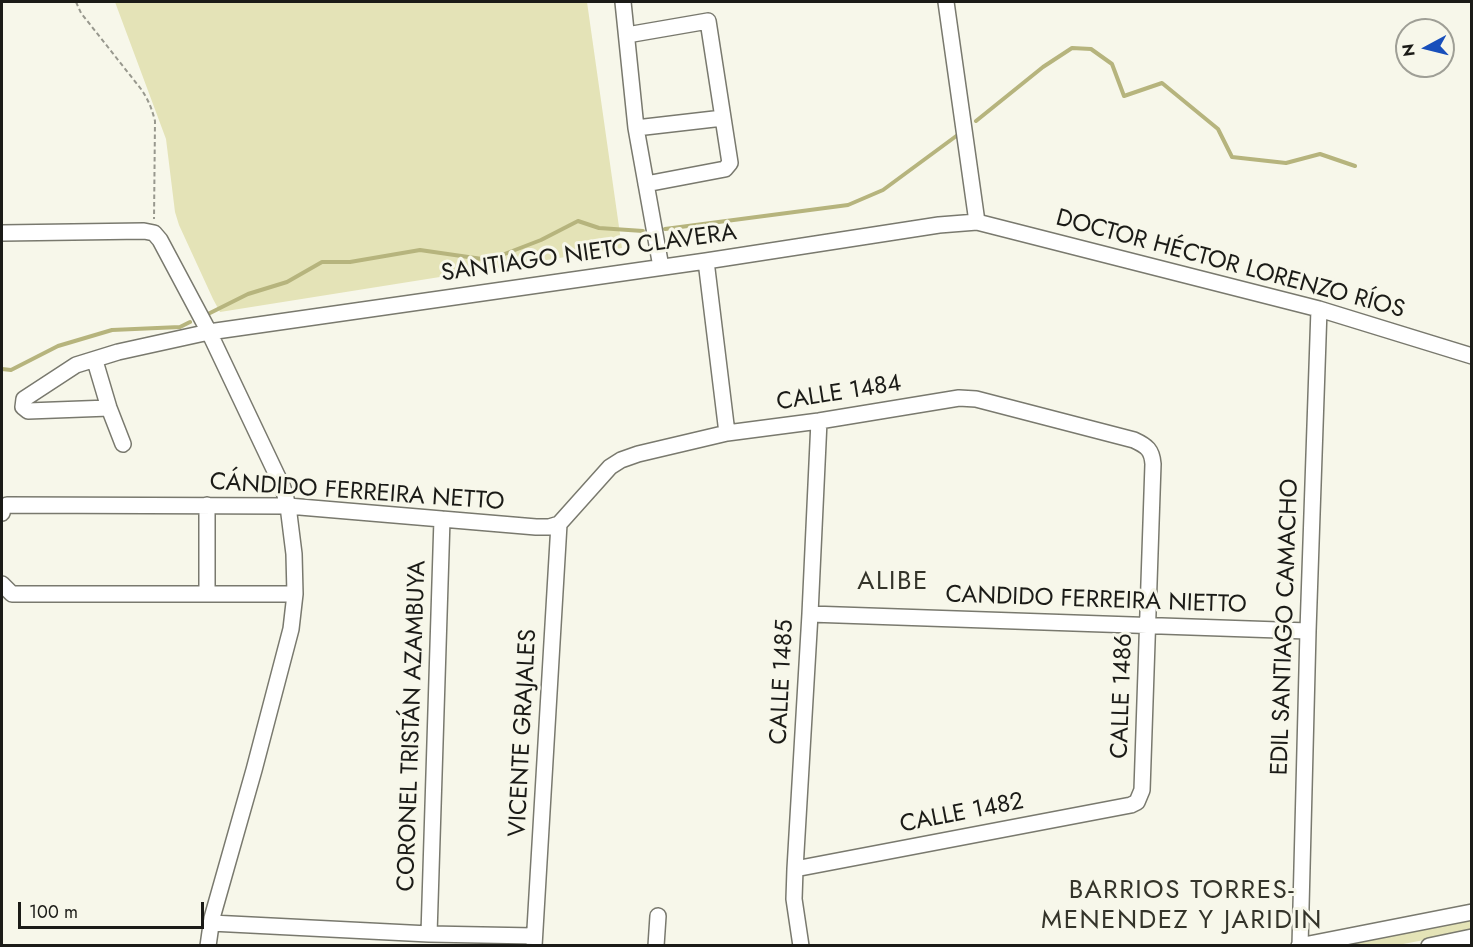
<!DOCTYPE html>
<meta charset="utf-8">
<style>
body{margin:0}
#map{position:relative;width:1473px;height:947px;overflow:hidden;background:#f7f7ea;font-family:Jost,sans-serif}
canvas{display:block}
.frame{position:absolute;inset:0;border:3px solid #1b1b17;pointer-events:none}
.north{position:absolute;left:1395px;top:18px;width:60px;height:60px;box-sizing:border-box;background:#f7f7ea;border:2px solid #9f9f96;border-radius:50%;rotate:263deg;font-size:16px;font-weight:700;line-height:24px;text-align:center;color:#1b1b17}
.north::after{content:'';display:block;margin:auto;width:21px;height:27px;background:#184fbb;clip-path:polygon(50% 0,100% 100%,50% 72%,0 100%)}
.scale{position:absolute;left:18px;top:902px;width:186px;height:27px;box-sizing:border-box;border:3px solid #1b1b17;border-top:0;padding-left:8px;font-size:18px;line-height:21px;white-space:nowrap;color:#1b1b17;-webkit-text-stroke:4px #f7f7ea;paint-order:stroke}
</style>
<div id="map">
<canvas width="1473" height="947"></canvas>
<div class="frame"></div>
<div class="north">N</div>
<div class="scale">100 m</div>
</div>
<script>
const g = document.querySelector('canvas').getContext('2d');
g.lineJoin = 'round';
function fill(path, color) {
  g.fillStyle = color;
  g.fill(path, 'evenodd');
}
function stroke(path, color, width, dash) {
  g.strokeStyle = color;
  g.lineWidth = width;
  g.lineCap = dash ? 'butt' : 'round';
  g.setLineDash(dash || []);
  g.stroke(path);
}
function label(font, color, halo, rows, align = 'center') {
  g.font = font + ' Jost,sans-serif';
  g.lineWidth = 6;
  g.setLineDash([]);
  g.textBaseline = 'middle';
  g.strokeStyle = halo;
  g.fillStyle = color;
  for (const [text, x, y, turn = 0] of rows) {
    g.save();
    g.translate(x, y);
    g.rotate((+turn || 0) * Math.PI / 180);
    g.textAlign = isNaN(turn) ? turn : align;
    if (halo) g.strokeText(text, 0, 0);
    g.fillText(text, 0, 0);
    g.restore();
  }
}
const green = new Path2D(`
 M115 2H587L622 248 220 312 213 299 179 225 175 212 166 139Z
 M1471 920V931L1398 945 1338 946Z`);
const stream = new Path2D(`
 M976 121 1043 67 1072 48 1091 49 1112 64 1124 96 1162 83 1218 129 1232 157 1286 163 1320 154 1355 166
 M665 229 848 205 883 190 959 134
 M206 315 248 294 287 282 322 262H350L420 250 489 260 541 240 578 221 599 228 643 231
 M2 369 11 370 58 346 112 330 180 327 190 322`);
const path = new Path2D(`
 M76 2 81 13 141 89C148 99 152 109 155 121L154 219`);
const minor = new Path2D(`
 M623 2 636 128 661 267
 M946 2 977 222
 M627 35 708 21 730 163 725 169 646 184
 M636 128 723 118
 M2 233 144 231 154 233 160 240 209 332 283 488 288 506 294 554 295 594 291 629 254 770 212 918 208 946
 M706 261 727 433
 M95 361 109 408 123 444
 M109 408 28 411 23 407 24 399 76 365 118 352 209 332 706 261 939 225 977 222 1319 309 1472 356
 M207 505V594
 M2 513 3 509 7 505 288 506 536 527H549L559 524
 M559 524 610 467 621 460 638 454 727 433 819 421 959 398 976 399 1134 440C1147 446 1152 450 1153 464L1142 790 1137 802 1131 805 795 869
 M2 584 12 594H295
 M810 614 1308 631
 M211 923 429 934 534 936
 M429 934 442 519
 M534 946 559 524
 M656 946 658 916
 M801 946 794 899 795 869 810 614 819 421
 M1299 946 1472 912
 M1300 946 1308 631 1319 309
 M1429 946 1472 937`);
const streetNames = [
 ["SANTIAGO NIETO CLAVERA",589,254,-8],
 ["DOCTOR HÉCTOR LORENZO RÍOS",1230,265,15],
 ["CALLE 1484",839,394,-9],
 ["CÁNDIDO FERREIRA NETTO",357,493,4],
 ["CANDIDO FERREIRA NIETTO",1096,601,2],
 ["EDIL SANTIAGO CAMACHO",1286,627,-88],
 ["CALLE 1485",783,682,-87],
 ["CALLE 1486",1123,696,-88],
 ["CORONEL TRISTÁN AZAMBUYA",413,726,-88],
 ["VICENTE GRAJALES",524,733,-87],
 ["CALLE 1482",962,814,-11]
];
const neighbourhoodNames = [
 ["ALIBE",893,583],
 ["BARRIOS TORRES-",1182,892],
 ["MENENDEZ Y JARIDIN",1182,922]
];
fill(green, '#e4e3b7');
stroke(stream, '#b6b47d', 4);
stroke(minor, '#79796e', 18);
stroke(path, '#98988e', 2, [4.5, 3]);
stroke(minor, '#fff', 15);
label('24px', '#1b1b17', '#f7f7ea', streetNames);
g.letterSpacing = '1.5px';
label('26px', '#34342a', '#f7f7ea', neighbourhoodNames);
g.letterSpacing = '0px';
</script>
